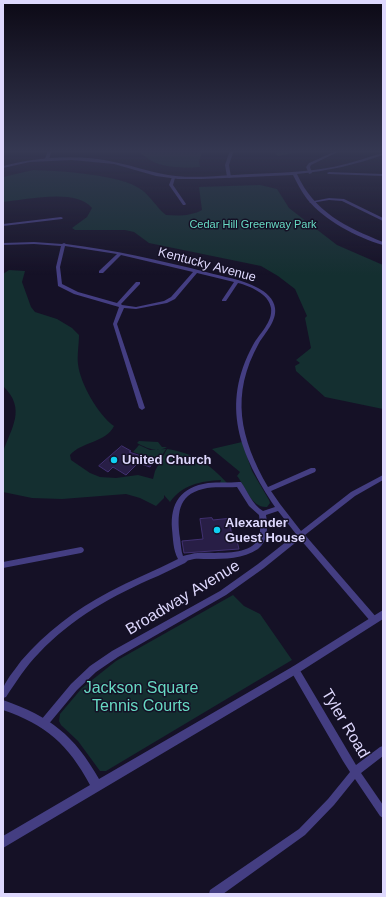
<!DOCTYPE html>
<style>
body{margin:0}
#map{position:relative;width:386px;height:897px;overflow:hidden;background:#151126;font-family:Helvetica,sans-serif}
canvas{display:block}
.frame{position:absolute;inset:0;border:4px solid #ded8fd;pointer-events:none}
</style>
<div id="map">
<canvas width="386" height="897"></canvas>
<div class="frame"></div>
</div>
<script>
const g = document.querySelector('canvas').getContext('2d');
g.lineJoin = 'round';
function fill(path, color) {
  g.fillStyle = color;
  g.fill(path, 'evenodd');
}
function stroke(path, color, width, dash) {
  g.strokeStyle = color;
  g.lineWidth = width;
  g.lineCap = dash ? 'butt' : 'round';
  g.setLineDash(dash || []);
  g.stroke(path);
}
function label(font, color, halo, rows, align = 'center') {
  g.font = font + ' Helvetica,sans-serif';
  g.lineWidth = 3;
  g.setLineDash([]);
  g.textBaseline = 'middle';
  g.strokeStyle = halo;
  g.fillStyle = color;
  for (const [text, x, y, turn = 0] of rows) {
    g.save();
    g.translate(x, y);
    g.rotate((+turn || 0) * Math.PI / 180);
    g.textAlign = isNaN(turn) ? turn : align;
    if (halo) g.strokeText(text, 0, 0);
    g.fillText(text, 0, 0);
    g.restore();
  }
}
const green = new Path2D(`
 M135 150H203L199 161 200 167C186 168 169 168 156 163 148 160 142 153 135 150Z
 M272 150H309L278 156Z
 M33 170C60 171 121 174 142 190 151 197 157 208 166 215 179 216 191 216 202 210L199 187 260 185 277 189 289 208 337 245 383 265V409L325 397 296 371 295 366 300 363 296 360 311 348 305 318 307 316 295 289 278 276 261 266 149 243 134 232 125 230H75L72 228 87 217 92 208C76 188 26 200 3 202V177Z
 M9 270 25 271 22 282 31 307 35 312 57 319 72 328 79 335C79 344 77 355 78 364 80 383 98 415 114 426 107 442 81 442 70 455L71 460 90 473 100 477 116 478 138 475 153 479 155 471 167 449C193 453 210 464 227 483H220L221 480C201 481 182 485 170 502L164 495V498L156 506 140 498 126 494 62 499 32 498 3 492C3 480 0 463 3 452 11 428 27 409 3 386V274Z
 M139 441 158 442 162 447H167C158 453 146 448 137 443Z
 M242 442 252 471 269 500 270 503 267 507C251 508 246 487 237 476L240 472 212 449Z
 M139 445 150 450 166 449 159 460 133 452Z
 M233 595 244 606 260 614 292 660 106 771H100L78 741 61 725 59 721 60 714 82 688 116 661Z`);
const building = new Path2D(`
 M122 446 131 451 129 452 154 460 150 467 138 463 126 475 113 467 108 472 99 466Z
 M212 518 213 520 232 518V524H230L232 537H236L239 549 184 553 182 541 203 539 200 519Z`);
const minor = new Path2D(`
 M48 150H52L49 159 47 160 45 159Z
 M230 150H234L229 165 231 177 229 178 227 177 225 165Z
 M338 150H342L311 165 310 167 312 173 309 174 306 167 309 163Z
 M172 177 175 178 173 185 186 204 185 205H183L169 185Z
 M329 198 344 199 383 218V221L342 201 329 200 311 203 309 202Z
 M61 217 63 218 62 219 3 226V224Z
 M34 242 62 244 64 243 66 244C114 250 159 260 206 272 223 277 242 279 258 288 266 292 274 299 275 308 277 321 265 333 259 343 230 395 240 438 268 487L311 468H315L316 470 315 472 271 491 280 504 301 531 351 492 383 475V480L355 496 305 535 377 618 378 620 377 622 374 623 371 622 300 539 264 568 226 595 118 657 96 672 77 690 47 726 44 727 41 726 40 723 41 720 71 684 90 666 112 651 220 591 258 564 296 534 278 511 266 515C268 527 268 541 258 549 243 559 225 559 208 559 202 559 195 558 190 560 186 561 188 561 185 563 176 567 167 572 158 576 113 595 72 618 39 653 26 666 16 682 6 697L3 698C3 694 2 689 4 686 7 679 16 668 21 661 46 632 75 610 109 592 131 580 155 571 178 559 173 550 173 538 172 529 170 503 181 487 208 483 218 482 229 483 239 482H241C248 492 252 504 263 511L275 507C240 454 220 406 253 345 259 334 273 322 271 308 269 294 250 286 238 283L226 301H222V300L234 282 197 273 175 299 167 303 136 309 124 308 117 324 145 408 142 410 139 408 113 324 119 307 74 294 58 286 56 267 61 246 34 244 3 245V243ZM65 246 117 254 99 271V273H103L121 255 193 272 171 297 164 301 136 307 122 305 121 304 140 284V282H136L117 303 78 292 62 284 60 267ZM237 487 249 506 259 515C260 522 261 530 259 537 252 557 215 552 198 553 193 553 188 555 183 556 181 551 181 544 180 538 177 516 177 495 203 489 214 486 226 488 237 487Z
 M81 547 83 548 84 550 83 552 81 553 3 568V562Z
 M295 666 298 667 356 765 380 747 383 746V756L361 773 383 805V818L380 816 355 779 334 805 305 835 223 894H209L210 890 299 829 328 799 350 772 343 761 292 673 291 670 292 667Z`);
const tertiary = new Path2D(`
 M383 153V155C355 165 327 171 297 174 314 212 346 227 383 242V245C356 237 325 221 307 199 301 191 297 183 293 175L202 179H178L156 176 114 164 72 160 30 162 3 168V166C39 157 78 154 114 162 135 166 155 174 176 176 195 178 215 176 234 175 265 173 296 173 327 168 347 165 364 158 383 153Z
 M329 172 383 174V176L328 174 327 173Z
 M383 610V619L298 673 3 848V836L90 785C68 744 46 725 3 710V700C51 717 74 735 99 779L292 667Z`);
const markers = [
 [114,460,4,"#0fd0f2"],
 [217,530,4,"#0fd0f2"]
];
const farParknames = [
 ["Cedar Hill Greenway Park",253,225]
];
const streetNames = [
 ["Kentucky Avenue",207,265,15]
];
const poiNames = [
 ["United Church",122,460],
 ["Alexander",225,523],
 ["Guest House",225,538]
];
const nearStreetnames = [
 ["Broadway Avenue",183,598,-31],
 ["Tyler Road",345,724,59]
];
const nearParknames = [
 ["Jackson Square",141,689],
 ["Tennis Courts",141,707]
];
fill(green, '#142f30');
fill(building, '#281e46');
stroke(building, '#413171', 1);
fill(minor, '#443e82');
fill(tertiary, '#443e82');
const sky = g.createLinearGradient(0, 0, 0, 275);
sky.addColorStop(0, '#0c0915');
sky.addColorStop(0.55, '#353852');
sky.addColorStop(1, '#35385200');
g.fillStyle = sky;
g.fillRect(0, 0, 386, 275);
for (const [x, y, r, color] of markers) {
  const dot = new Path2D();
  dot.arc(x, y, r, 0, 2 * Math.PI);
  g.fillStyle = color;
  g.fill(dot);
  stroke(dot, '#151126', 1.5);
}
label('11px', '#67dac3', '#151126', farParknames);
label('13px', '#ded8fd', '#151126', streetNames);
label('bold 13px', '#ded8fd', '#151126', poiNames, 'left');
label('16px', '#ded8fd', '#151126', nearStreetnames);
label('16px', '#67dac3', '#151126', nearParknames);
</script>
